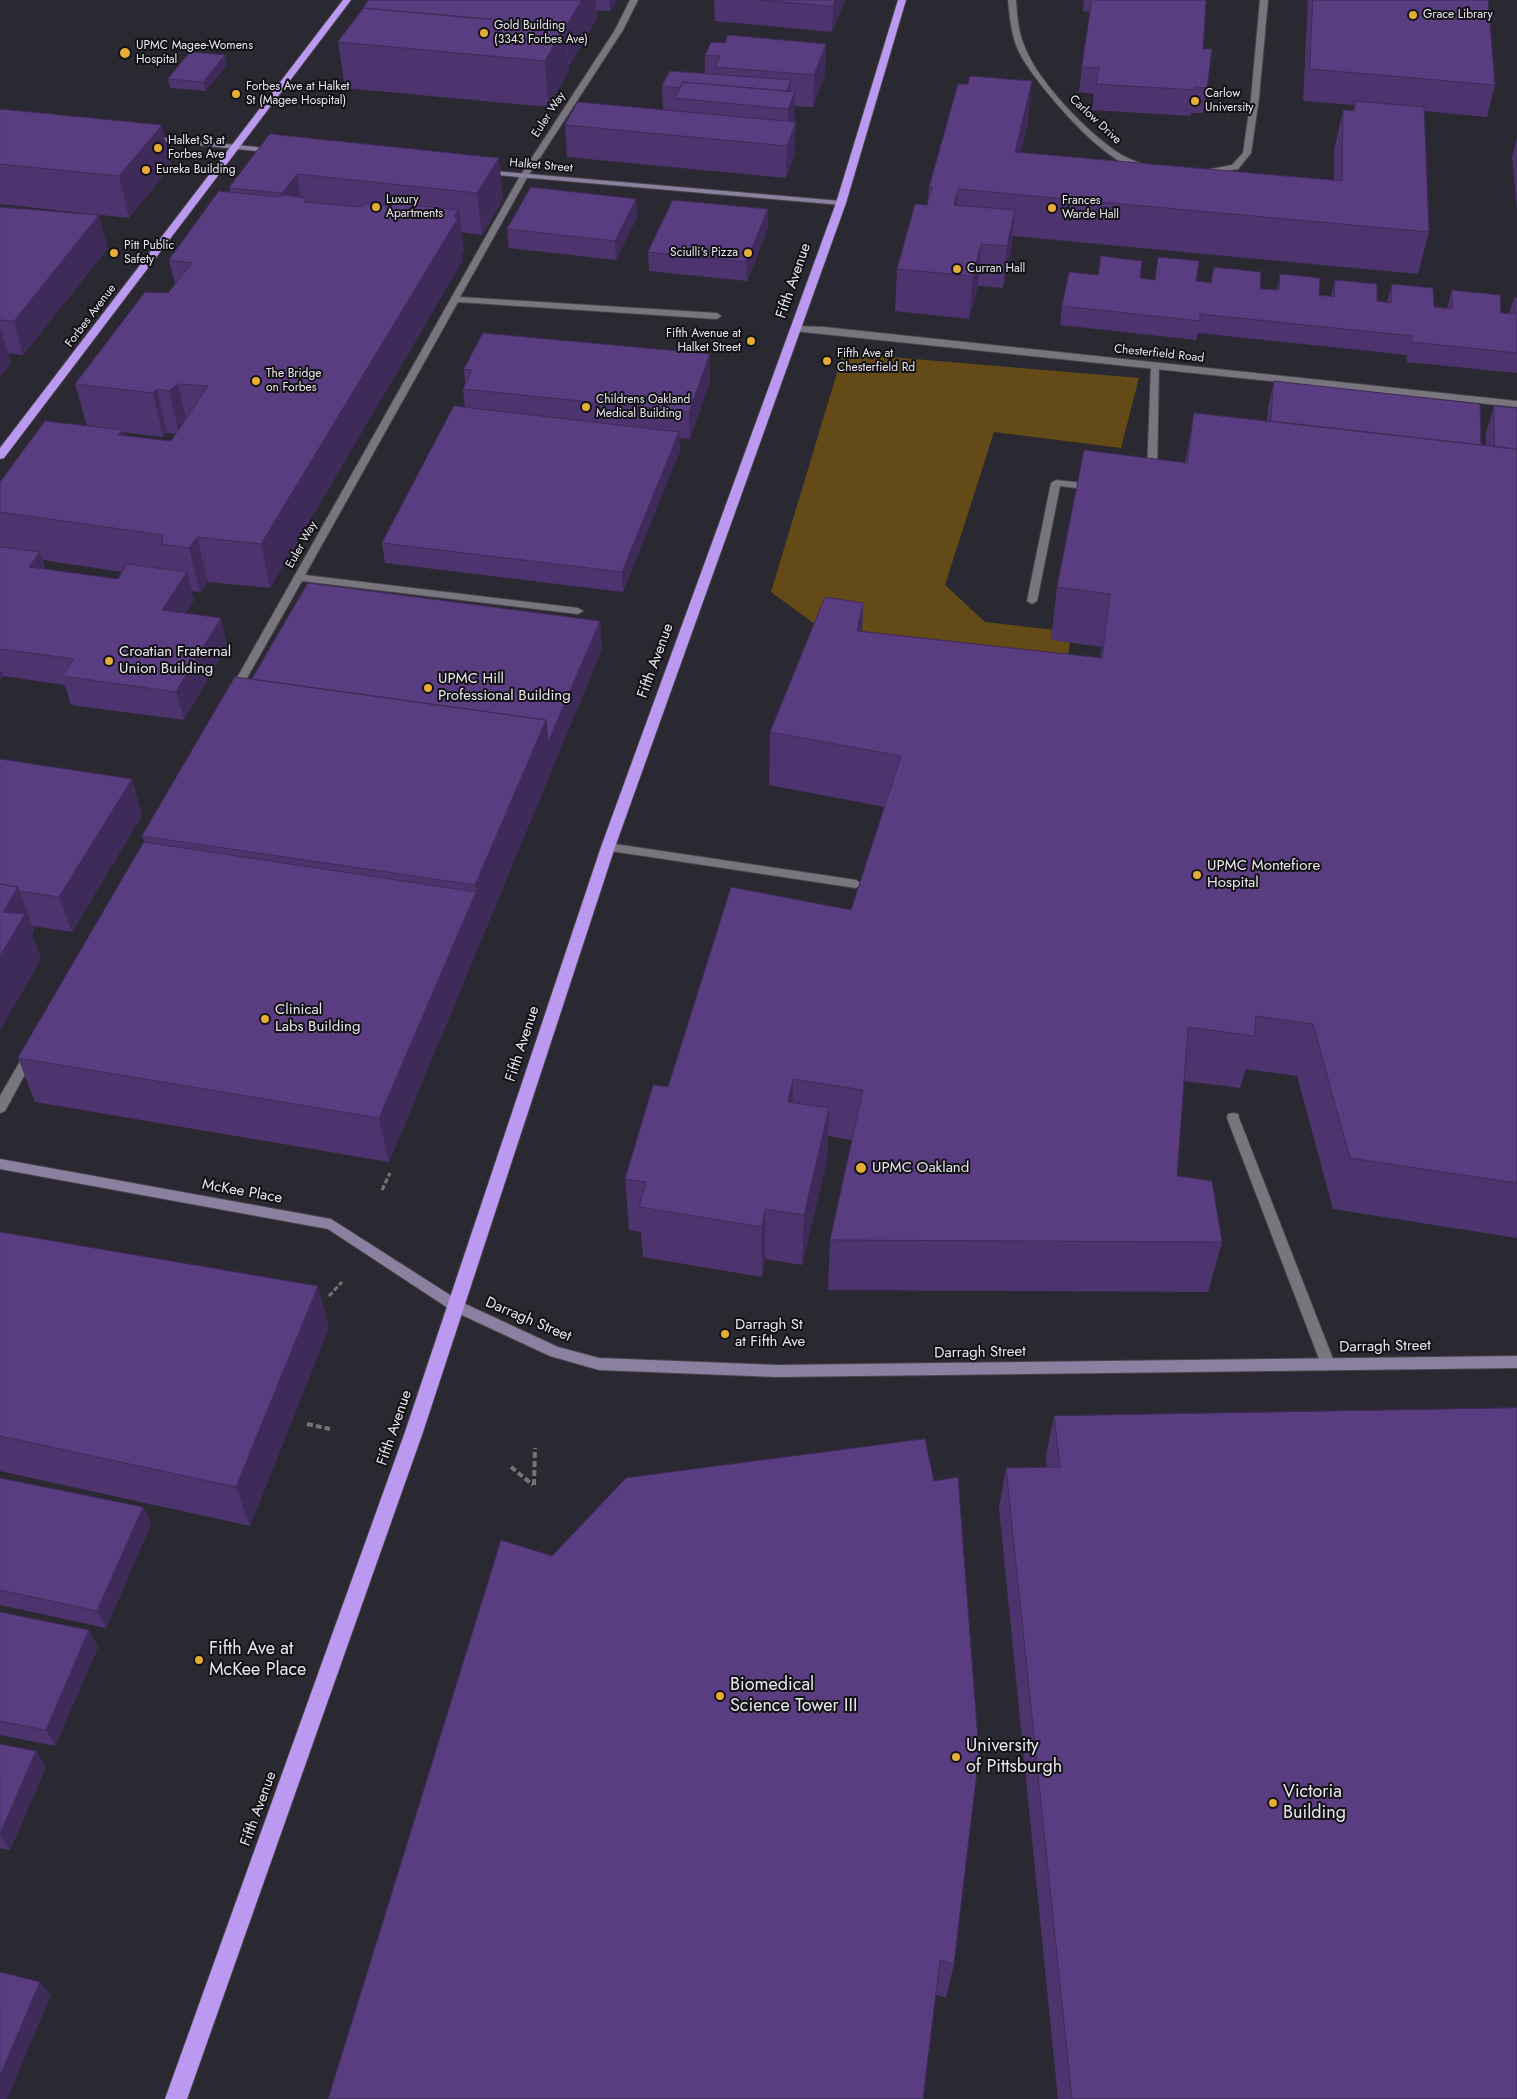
<!DOCTYPE html>
<style>
body{margin:0}
canvas{display:block;background:#2a2830}
</style>
<canvas width="1517" height="2099"></canvas>
<script>
const g = document.querySelector('canvas').getContext('2d');
g.lineJoin = 'round';
function fill(path, color) {
  g.fillStyle = color;
  g.fill(path, 'evenodd');
}
function stroke(path, color, width, dash) {
  g.strokeStyle = color;
  g.lineWidth = width;
  g.lineCap = dash ? 'butt' : 'round';
  g.setLineDash(dash || []);
  g.stroke(path);
}
function label(font, color, halo, rows, align = 'center') {
  g.font = font + ' Jost,sans-serif';
  g.lineWidth = 4;
  g.setLineDash([]);
  g.textBaseline = 'middle';
  g.strokeStyle = halo;
  g.fillStyle = color;
  for (const [text, x, y, turn = 0] of rows) {
    g.save();
    g.translate(x, y);
    g.rotate((+turn || 0) * Math.PI / 180);
    g.textAlign = isNaN(turn) ? turn : align;
    if (halo) g.strokeText(text, 0, 0);
    g.fillText(text, 0, 0);
    g.restore();
  }
}
const green = new Path2D(`
 M843 353 1139 378 1121 448 994 432 945 585 985 622 1072 632 1065 671 838 641 771 592Z`);
const pathFar1 = new Path2D(`
 M382 1190 390 1173
 M329 1296 342 1282`);
const path = new Path2D(`
 M307 1424 330 1429
 M511 1467 533 1485
 M534 1485 535 1448`);
const lane = new Path2D(`
 M630 0H638L623 30 528 176 460 297 717 313 721 316 717 319 458 302 305 575 578 608 583 611 578 614 302 581 239 692 234 695 230 694 229 692 520 176 615 30Z
 M1155 363 1159 366 1157 474 1152 477 1147 474 1151 366Z
 M1056 480 1092 484 1097 487 1092 490 1060 486 1037 601 1032 604 1027 601 1051 483Z
 M608 843 856 880 862 884 856 888 604 850 602 847 604 844Z
 M29 1051 33 1053 35 1056 5 1111 0 1113V1096L25 1053Z
 M1233 1113 1238 1114 1239 1118 1335 1364 1333 1368 1328 1370 1323 1368 1321 1364 1227 1118 1228 1114Z`);
const street = new Path2D(`
 M1008 0H1016C1017 15 1018 31 1024 45 1037 81 1086 131 1117 152 1126 158 1135 161 1145 165V169C1110 173 1034 82 1019 52 1011 36 1010 17 1008 0Z
 M1260 0H1268L1259 98 1251 153 1238 169 1201 175V171L1232 165 1243 153 1251 98Z
 M797 326 824 327 1517 401V407L794 331V327Z`);
const secondary = new Path2D(`
 M146 136 276 149 280 151 276 153 149 140H146Z
 M482 170 841 201 845 203 841 205 485 174 481 172Z
 M0 1159 331 1219 461 1302 558 1347 599 1358 777 1365 1517 1356V1368L777 1377 599 1370 550 1356 451 1310 328 1229 0 1169Z`);
const highway = new Path2D(`
 M343 0H351L4 458 0 459V448Z
 M898 0H906L846 203 615 847 423 1432 187 2099H165L405 1432 601 847 836 203Z`);
const wall = new Path2D(`
 M369 0H617L610 11 597 10V18L569 66H568L569 71 548 107 345 88 338 42Z
 M714 0H845L832 32 715 21Z
 M1084 0H1207L1206 5 1203 49 1207 88 1203 113H1191V116L1092 110 1094 94 1079 92 1082 67 1090 12 1083 11Z
 M1308 0H1488L1495 85 1487 117 1424 111 1429 232 1418 274 1013 236 1011 252 1003 288 978 286 969 319 895 311 897 269 927 205 928 199 929 187 1028 122 1020 153 1334 181V150L1343 110 1353 111 1354 105 1303 101Z
 M725 43 826 44 825 75 813 107 795 106V154L786 178 567 157 565 125 663 110 662 86 705 74V55Z
 M225 55 227 65 205 91 170 88 168 79Z
 M0 109 162 125 171 166 129 218 0 204Z
 M270 134 503 199 482 235 461 232 464 251 462 253 463 260 270 588 208 582 200 592 191 591 194 600 185 613 221 618 227 646 184 720 71 705 65 685 3 676 0 680V482L87 426 75 384 168 293 175 284 169 260 230 192 229 188ZM123 432 163 437 167 433 176 434 171 441 124 436ZM43 560 122 572 118 579 45 569Z
 M1517 138V209L1512 157Z
 M636 199 637 217 616 260 509 248 507 229Z
 M0 207 108 248 23 355 8 353 11 363 0 376Z
 M768 228 747 281 649 271 648 252Z
 M1214 267 1260 289 1277 290 1280 274 1319 295 1331 296 1335 280 1377 301 1387 302 1392 284 1434 307 1447 308 1452 290 1501 313 1509 314 1514 297 1517 298V373L1407 362V355L1198 333 1196 340 1060 325 1062 306 1140 278 1154 280 1196 281 1211 283Z
 M464 369 710 382 690 439 679 438 680 451 623 592 385 563 382 543 465 408 463 389 465 384Z
 M1274 381 1481 445 1486 446V433L1494 406 1517 408V1238L1333 1209 1297 1076 1246 1069 1240 1088 1184 1081 1177 1176 1222 1242 1208 1292 828 1290 830 1240 852 1140 828 1136 827 1160 802 1265 765 1259 762 1277 643 1257 641 1232 629 1230 625 1179 668 1087 851 910 885 807 769 785 770 732 863 603 862 631 1100 658 1102 647 1051 640 1057 587 1185 463 1194 413 1267 421 1268 409Z
 M600 621 602 649 389 1162 35 1102 18 1058 144 842 142 836 252 679Z
 M0 759 132 779 142 815 72 932 33 926 34 931 32 935 41 959 0 1030Z
 M0 1232 329 1328 250 1526 0 1471Z
 M1054 1416 1517 2099H1058L999 1508 1006 1468 1047 1467 1046 1456Z
 M0 1478 143 1507 151 1524 106 1628 0 1605Z
 M501 1540 954 1964 946 1998 936 1995Z
 M0 1612 98 1647 55 1746 0 1735Z
 M0 1744 36 1751 46 1767 10 1850 0 1848Z`);
const shadedWall = new Path2D(`
 M582 0H596L597 18 569 66 566 26Z
 M609 0H617L610 11Z
 M835 0H845L832 32 833 6Z
 M565 26 569 71 548 107 545 61Z
 M826 44 825 75 813 107 814 75Z
 M225 55 227 65 205 91 203 82Z
 M791 80 790 103 795 92V126L796 122 795 154 786 178 788 109 785 96Z
 M1032 81 1028 122 1011 194 1015 152Z
 M162 125 171 166 129 218 119 176Z
 M499 158 503 199 482 235 477 193Z
 M297 174 304 215 289 235 282 193Z
 M958 189 955 231 954 205Z
 M636 199 637 217 616 260 615 241Z
 M768 209V228L747 281 746 262Z
 M459 210 464 251 462 253 463 260 270 588 261 544 454 216Z
 M1015 210 1011 252 1003 288 1007 246Z
 M99 215 108 248 23 355 14 321Z
 M981 244 978 286 969 319 973 276Z
 M1 329 11 363 0 376V330Z
 M710 354V382L690 439 689 412Z
 M178 384 188 427 179 434 169 391Z
 M157 389 167 433 163 437 153 393Z
 M123 430 134 473 118 435Z
 M679 432 680 451 623 592 622 572Z
 M197 537 208 582 200 592 189 548Z
 M40 552 49 580 29 567Z
 M187 572 194 600 170 638 162 610Z
 M863 603 861 656 857 631Z
 M221 618 227 646 184 720 176 692Z
 M600 621 602 649 389 1162 379 1118 476 892 475 885 546 720Z
 M0 668 3 676 0 680Z
 M132 779 142 815 72 932 59 897Z
 M18 887 34 931 32 935 41 959 0 1030V956L3 912Z
 M793 1079 792 1130 788 1102Z
 M829 1108 827 1160 802 1265 804 1215Z
 M765 1209V1259L762 1277V1227Z
 M318 1286 329 1328 250 1526 236 1487Z
 M143 1507 151 1524 106 1628 97 1611Z
 M89 1630 98 1647 55 1746 46 1730Z
 M36 1751 46 1767 10 1850 0 1836V1834Z
 M40 1982 51 1995 7 2099H0V2076Z`);
const building = new Path2D(`
 M369 0H582L566 26 363 8Z
 M758 0H835L833 6Z
 M1092 0H1206L1203 49H1212L1207 88 1194 87 1195 90 1096 84 1099 68 1082 67Z
 M1313 0H1488L1495 85 1310 69Z
 M364 8 565 26 545 61 338 42Z
 M728 35 826 44 814 75 715 67 720 56 705 55 711 42 725 43Z
 M190 52 225 55 203 82 168 79Z
 M670 71 791 80 787 91 683 82 680 88 662 86Z
 M970 76 1032 81 1015 152 1342 181 1343 110 1355 111V101L1424 107 1429 232 958 189 954 205 1015 210 1007 246 981 244 973 276 897 269 915 204 927 205 932 187H929L958 84H968Z
 M683 82 795 92 788 109 675 98Z
 M578 102 796 122 787 146 565 125Z
 M0 109 162 125 119 176 0 164Z
 M270 134 499 158 477 193 297 174 282 193 229 188Z
 M531 187 636 199 615 241 507 229Z
 M219 191 278 197 285 195 307 198 304 202 362 207 366 203 390 206 392 203 459 210 454 216 458 218 261 544 197 537 189 548 162 544 163 535 0 512V482L45 421 123 430 118 435 171 441 208 386 178 384 169 391 157 389 153 393 75 384 145 292 168 293 192 263 169 260Z
 M673 200 768 209 746 262 648 252Z
 M0 207 99 215 14 321 0 320Z
 M1101 256 1142 261 1140 278 1155 280 1158 257 1199 261 1196 281 1211 283 1214 267 1261 272 1260 289 1279 290 1280 274 1320 278 1319 295 1334 297 1335 280 1377 284V301L1391 303 1392 284 1433 288 1434 307 1452 309V290L1500 295 1501 313 1515 314 1514 297 1517 298V353L1412 342V336L1200 314V321L1062 306 1069 272 1098 275Z
 M483 333 710 354 689 412 463 389 472 370 464 369Z
 M1274 381 1480 404 1481 445 1271 421Z
 M454 406 679 432 622 572 382 543Z
 M1494 406 1517 408V449L1495 447Z
 M1194 413 1517 449V1183L1350 1158 1313 1024 1256 1016 1254 1036 1188 1027 1177 1176 1212 1181 1222 1242 830 1240 863 1090 793 1079 788 1102 829 1108 804 1215 765 1209 762 1227 639 1207 646 1182 625 1179 653 1085 668 1087 731 887 851 910 901 756 770 732 825 597 863 603 857 631 1102 658 1110 594 1057 587 1084 450 1187 463Z
 M0 547 40 552 29 567 118 579 127 564 187 572 162 610 221 618 176 692 62 676 74 659 0 649Z
 M308 583 600 621 548 742 546 720 252 679Z
 M235 677 546 720 475 885 142 836Z
 M0 759 132 779 59 897 19 891 18 887 0 884Z
 M144 842 476 892 379 1118 18 1058Z
 M0 884 18 887 3 912 25 914 0 956Z
 M0 1232 318 1286 236 1487 0 1436Z
 M1517 1408V2099H1072L1006 1468 1060 1467 1054 1416Z
 M925 1439 934 1481 958 1477 979 1754 954 1964 940 1960 923 2099H328L501 1540 552 1556 626 1478Z
 M0 1478 143 1507 97 1611 0 1590Z
 M0 1612 89 1630 46 1730 0 1721Z
 M0 1744 36 1751 0 1834Z
 M0 1972 40 1982 0 2076Z`);
const markers = [
 [1413,15,5,"#e5ad35"],
 [484,33,5,"#e5ad35"],
 [125,53,6,"#e5ad35"],
 [236,94,5,"#e5ad35"],
 [1195,101,5,"#e5ad35"],
 [158,148,5,"#e5ad35"],
 [146,170,5,"#e5ad35"],
 [376,207,5,"#e5ad35"],
 [1052,208,5,"#e5ad35"],
 [114,253,5,"#e5ad35"],
 [748,253,5,"#e5ad35"],
 [957,269,5,"#e5ad35"],
 [751,341,5,"#e5ad35"],
 [827,361,5,"#e5ad35"],
 [256,381,5,"#e5ad35"],
 [586,407,5,"#e5ad35"],
 [109,661,5,"#e5ad35"],
 [428,688,5,"#e5ad35"],
 [1197,875,5,"#e5ad35"],
 [265,1019,5,"#e5ad35"],
 [861,1168,6,"#e5ad35"],
 [725,1334,5,"#e5ad35"],
 [199,1660,5,"#e5ad35"],
 [720,1696,5,"#e5ad35"],
 [956,1757,5,"#e5ad35"],
 [1273,1803,5,"#e5ad35"]
];
const farPoinames = [
 ["Grace Library",1423,15],
 ["Gold Building",494,26],
 ["(3343 Forbes Ave)",494,40],
 ["UPMC Magee-Womens",136,46],
 ["Hospital",136,60],
 ["Forbes Ave at Halket",246,87],
 ["St (Magee Hospital)",246,101],
 ["Carlow",1205,94],
 ["University",1205,108],
 ["Halket St at",168,141],
 ["Forbes Ave",168,155],
 ["Eureka Building",156,170],
 ["Luxury",386,200],
 ["Apartments",386,214],
 ["Frances",1062,201],
 ["Warde Hall",1062,215],
 ["Pitt Public",124,246],
 ["Safety",124,260],
 ["Sciulli's Pizza",738,253,"right"],
 ["Curran Hall",967,269],
 ["Fifth Avenue at",741,334,"right"],
 ["Halket Street",741,348,"right"],
 ["Fifth Ave at",837,354],
 ["Chesterfield Rd",837,368],
 ["The Bridge",266,374],
 ["on Forbes",266,388],
 ["Childrens Oakland",596,400],
 ["Medical Building",596,414]
];
const farStreetnames = [
 ["Euler Way",549,115,-57],
 ["Carlow Drive",1095,120,43],
 ["Halket Street",541,166,5],
 ["Forbes Avenue",91,316,-53],
 ["Chesterfield Road",1159,354,6],
 ["Euler Way",302,545,-61]
];
const streetNames = [
 ["Fifth Avenue",794,281,-71],
 ["Fifth Avenue",656,661,-70],
 ["Fifth Avenue",523,1044,-72],
 ["McKee Place",242,1192,10],
 ["Darragh Street",528,1320,23],
 ["Darragh Street",1385,1347,-1],
 ["Darragh Street",980,1353,-1],
 ["Fifth Avenue",395,1428,-71],
 ["Fifth Avenue",259,1809,-70]
];
const poiNames = [
 ["Croatian Fraternal",119,652],
 ["Union Building",119,669],
 ["UPMC Hill",438,679],
 ["Professional Building",438,696],
 ["UPMC Montefiore",1207,866],
 ["Hospital",1207,883],
 ["Clinical",275,1010],
 ["Labs Building",275,1027],
 ["UPMC Oakland",872,1168],
 ["Darragh St",735,1325],
 ["at Fifth Ave",735,1342]
];
const nearPoinames = [
 ["Fifth Ave at",209,1650],
 ["McKee Place",209,1671],
 ["Biomedical",730,1686],
 ["Science Tower III",730,1707],
 ["University",966,1747],
 ["of Pittsburgh",966,1768],
 ["Victoria",1283,1793],
 ["Building",1283,1814]
];
fill(green, '#644a16');
stroke(lane, '#47444b', 2);
stroke(street, '#47444b', 2);
stroke(secondary, '#47444b', 2);
stroke(highway, '#47444b', 2);
stroke(pathFar1, '#75737a', 3, [5, 2.5]);
stroke(path, '#75737a', 4, [6, 3]);
fill(lane, '#78757f');
fill(street, '#78757f');
fill(secondary, '#8c80a1');
fill(highway, '#bb99f1');
fill(wall, '#4d346f');
fill(shadedWall, '#3f2b5a');
fill(building, '#5a3d81');
stroke(building, '#3f2b5a', 1);
for (const [x, y, r, color] of markers) {
  const dot = new Path2D();
  dot.arc(x, y, r, 0, 2 * Math.PI);
  g.fillStyle = color;
  g.fill(dot);
  stroke(dot, '#121115', 2);
}
label('12px', '#eae8ee', '#121115', farPoinames, 'left');
label('12px', '#eae8ee', '#121115', farStreetnames);
label('15px', '#eae8ee', '#121115', streetNames);
label('15px', '#eae8ee', '#121115', poiNames, 'left');
label('18px', '#eae8ee', '#121115', nearPoinames, 'left');
</script>
